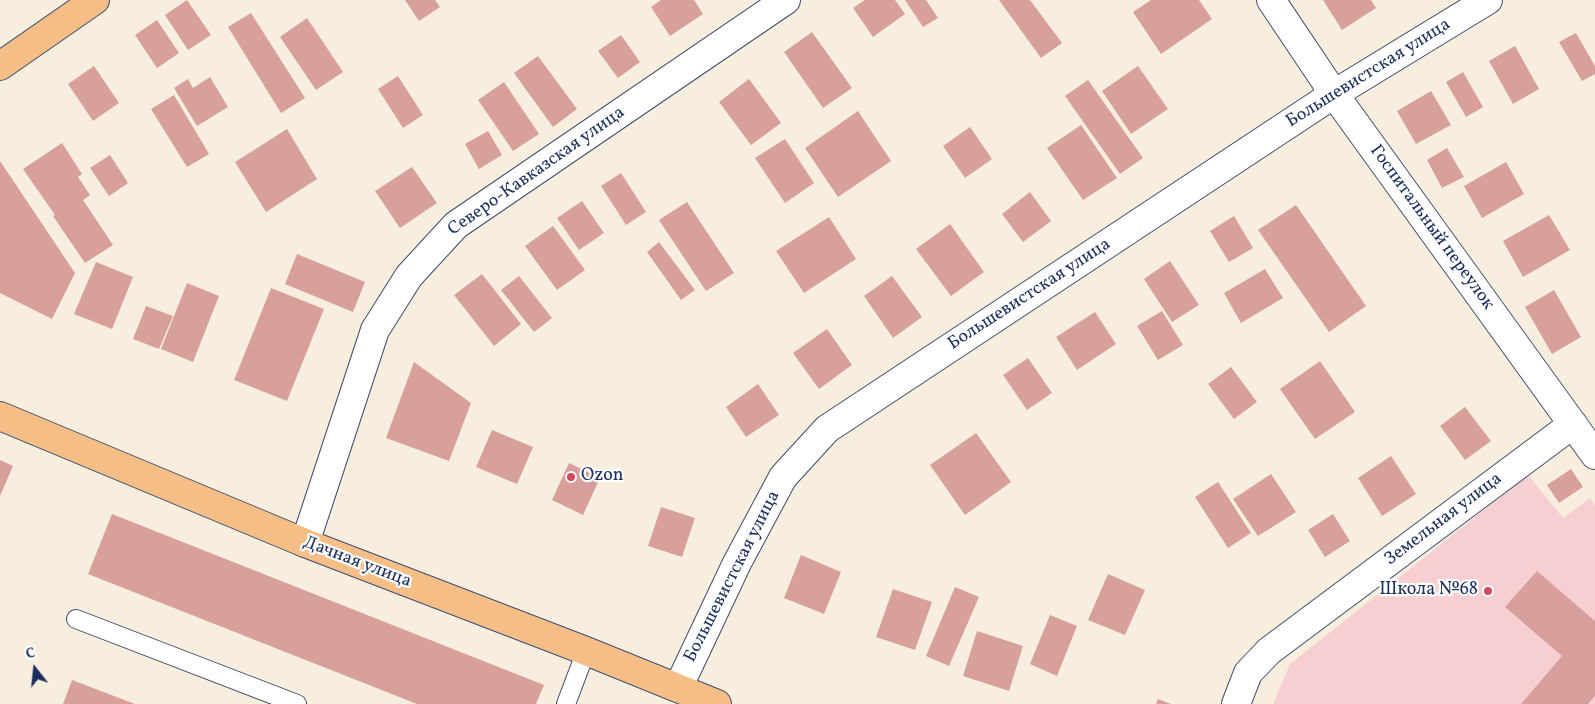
<!DOCTYPE html>
<meta charset="utf-8">
<style>
body{margin:0}
#map{position:relative;width:1595px;height:704px;overflow:hidden;background:#f8eede;font-family:Vollkorn,serif}
canvas{display:block}
.north{position:absolute;left:10px;top:644px;width:50px;height:50px;-webkit-text-stroke:4px #fff;paint-order:stroke;rotate:344deg;font-size:14px;font-weight:700;line-height:20px;text-align:center;color:#1b2f5e}
.north::after{content:'';display:block;margin:auto;width:18px;height:22px;background:#1b2f5e;clip-path:polygon(50% 0,100% 100%,50% 72%,0 100%)}
</style>
<div id="map">
<canvas width="1595" height="704"></canvas>
<div class="north">С</div>
</div>
<script>
const g = document.querySelector('canvas').getContext('2d');
g.lineJoin = 'round';
function fill(path, color) {
  g.fillStyle = color;
  g.fill(path, 'evenodd');
}
function stroke(path, color, width, dash) {
  g.strokeStyle = color;
  g.lineWidth = width;
  g.lineCap = dash ? 'butt' : 'round';
  g.setLineDash(dash || []);
  g.stroke(path);
}
function label(font, color, halo, rows, align = 'center') {
  g.font = font + ' Vollkorn,serif';
  g.lineWidth = 4.5;
  g.setLineDash([]);
  g.textBaseline = 'middle';
  g.strokeStyle = halo;
  g.fillStyle = color;
  for (const [text, x, y, turn = 0] of rows) {
    g.save();
    g.translate(x, y);
    g.rotate((+turn || 0) * Math.PI / 180);
    g.textAlign = isNaN(turn) ? turn : align;
    if (halo) g.strokeText(text, 0, 0);
    g.fillText(text, 0, 0);
    g.restore();
  }
}
const built = new Path2D(`
 M1528 475 1563 518 1590 498 1595 506V704H1273L1290 664Z`);
const building = new Path2D(`
 M187 0 211 35 188 50 165 15Z
 M405 0H435L440 7 419 21Z
 M661 0H694L703 14 670 36 651 7Z
 M865 0H895L905 14 873 37 853 8Z
 M905 0H926L938 18 923 27Z
 M999 0H1030L1062 43 1041 58Z
 M1151 0H1199L1212 19 1161 54 1133 12Z
 M1323 0H1371L1376 8 1342 30Z
 M251 13 305 98 281 113 228 27Z
 M307 18 343 72 316 90 280 37Z
 M157 20 179 53 157 68 135 35Z
 M812 32 852 88 823 108 784 52Z
 M1576 33 1595 66V74L1582 81 1559 42Z
 M621 35 640 62 618 78 598 51Z
 M1515 46 1539 89 1513 104 1489 61Z
 M538 56 577 109 553 127 514 73Z
 M94 66 119 103 93 121 68 84Z
 M1138 66 1168 109 1131 134 1102 91Z
 M1463 72 1483 107 1466 117 1446 82Z
 M398 76 423 115 403 128 378 89Z
 M210 77 228 107 197 126 174 88 188 79 193 88Z
 M749 79 781 123 751 145 719 102Z
 M1088 80 1143 158 1120 174 1065 96Z
 M504 82 539 134 513 151 478 100Z
 M1431 91 1451 125 1416 144 1397 111Z
 M174 95 209 154 187 167 151 109Z
 M858 111 891 161 838 197 805 148Z
 M1081 125 1117 178 1083 200 1047 148Z
 M970 127 992 159 965 178 943 146Z
 M287 129 317 179 266 212 235 162Z
 M488 131 502 155 479 169 465 144Z
 M785 139 814 183 785 203 755 158Z
 M62 143 82 174 78 177 90 195 83 200 113 245 85 263 53 216 55 215 23 169Z
 M1447 148 1464 177 1442 188 1427 160Z
 M110 155 128 183 109 196 90 168Z
 M0 161 75 273 52 319 0 293Z
 M1506 162 1524 194 1482 218 1464 186Z
 M412 167 437 203 400 228 375 191Z
 M621 173 646 212 626 225 601 186Z
 M1030 192 1051 221 1023 242 1002 214Z
 M582 201 604 233 579 250 557 218Z
 M687 202 734 273 706 291 659 220Z
 M1296 205 1366 306 1329 332 1258 230Z
 M1549 215 1570 250 1523 277 1503 241Z
 M1234 216 1253 248 1229 262 1210 231Z
 M829 217 856 259 804 293 776 251Z
 M950 224 984 272 951 296 916 249Z
 M553 226 585 270 557 290 525 246Z
 M659 242 695 290 681 300 647 252Z
 M297 254 365 282 353 312 285 284Z
 M1170 261 1199 305 1172 322 1144 279Z
 M96 262 133 277 112 329 74 314Z
 M1265 269 1283 298 1241 323 1224 293Z
 M482 274 521 324 494 346 454 295Z
 M519 276 552 318 534 332 501 290Z
 M892 276 922 317 893 338 864 296Z
 M187 283 219 296 193 362 161 349Z
 M271 288 324 309 287 401 234 380Z
 M1554 290 1581 337 1552 354 1525 307Z
 M146 306 173 316 159 349 133 339Z
 M1162 311 1183 345 1158 360 1137 326Z
 M1095 312 1116 344 1077 370 1056 337Z
 M827 329 852 365 819 389 793 353Z
 M1028 358 1052 393 1027 410 1003 375Z
 M1320 361 1355 412 1315 439 1280 389Z
 M414 362 471 403 449 461 386 438Z
 M1231 367 1257 402 1234 419 1208 384Z
 M758 384 779 415 746 437 726 407Z
 M1465 407 1491 441 1465 460 1440 426Z
 M492 430 533 447 517 484 476 467Z
 M976 433 1011 482 965 515 930 465Z
 M1391 456 1416 494 1382 516 1358 478Z
 M0 460 13 466 0 496Z
 M569 463 600 478 583 515 552 500Z
 M1571 469 1583 487 1559 503 1547 485Z
 M1271 474 1296 512 1258 536 1233 499Z
 M1218 482 1251 533 1228 548 1195 497Z
 M661 507 695 518 682 557 648 546Z
 M112 514 544 685 536 704H417L88 574Z
 M1333 514 1350 541 1325 557 1308 530Z
 M801 555 841 572 824 614 784 598Z
 M1537 571 1595 621V696L1588 704H1521L1562 656 1505 607Z
 M1108 574 1145 590 1125 635 1088 620Z
 M955 587 979 597 949 666 926 656Z
 M893 589 932 602 915 650 876 637Z
 M1050 615 1077 626 1057 676 1030 664Z
 M977 631 1023 646 1009 691 963 676Z
 M72 680 135 704H63Z
 M1158 699 1171 704H1156Z`);
const service = new Path2D(`
 M76 619 297 704
 M566 704 586 651`);
const minor = new Path2D(`
 M1271 0 1334 94 1595 455
 M305 543 375 330 409 276 456 225 786 0
 M678 688 737 563 783 477 827 429 1334 94 1488 0
 M1236 704 1248 673 1269 651 1573 424`);
const primary = new Path2D(`
 M0 66 95 0
 M0 416 305 543 586 651 717 704`);
const markers = [
 [571,477,5,"#d1495b"],
 [1488,591,5,"#d1495b"]
];
const streetNames = [
 ["Большевистская улица",1369,74,-32],
 ["Северо-Кавказская улица",537,172,-35],
 ["Госпитальный переулок",1431,228,54],
 ["Большевистская улица",1030,295,-33],
 ["Земельная улица",1444,520,-37],
 ["Дачная улица",357,563,21],
 ["Большевистская улица",733,577,-63]
];
const poiNames = [
 ["Ozon",581,477],
 ["Школа №68",1478,591,"right"]
];
fill(built, '#f7cfd3');
fill(building, '#d7a09c');
stroke(service, '#3c4c71', 20);
stroke(minor, '#3c4c71', 30);
stroke(primary, '#3c4c71', 30);
stroke(service, '#fff', 18);
stroke(minor, '#fff', 28);
stroke(primary, '#f6be87', 28);
for (const [x, y, r, color] of markers) {
  const dot = new Path2D();
  dot.arc(x, y, r, 0, 2 * Math.PI);
  g.fillStyle = color;
  g.fill(dot);
  stroke(dot, '#fff', 2);
}
label('18px', '#1b2f5e', '#fff', streetNames);
label('18px', '#1b2f5e', '#fff', poiNames, 'left');
</script>
